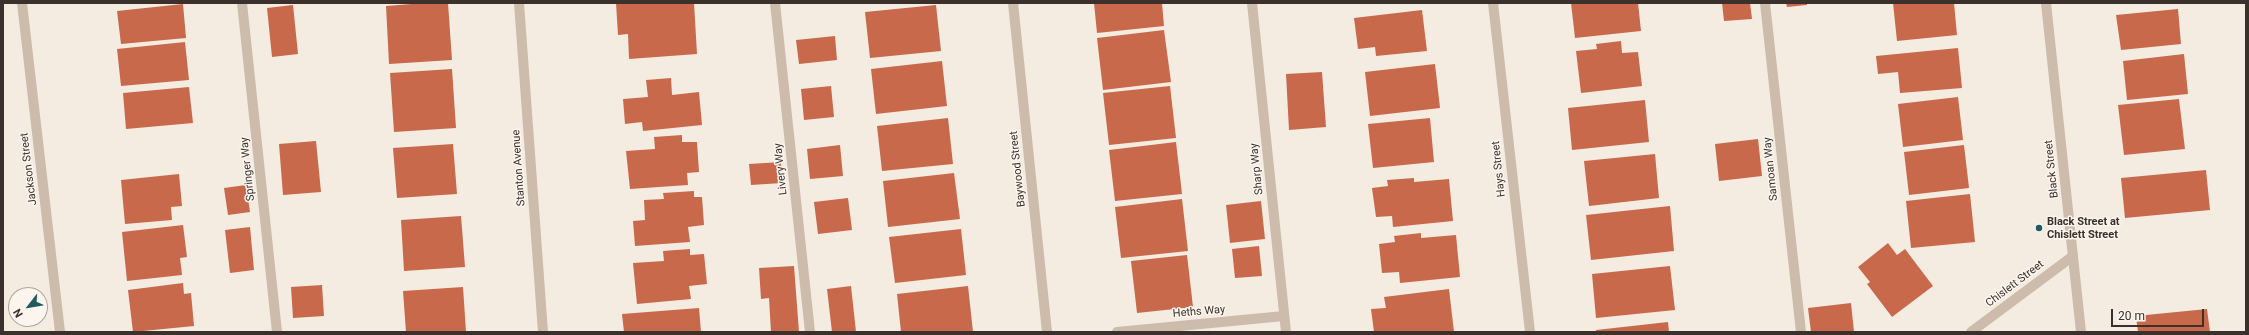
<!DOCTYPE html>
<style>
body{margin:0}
#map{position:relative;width:2249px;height:335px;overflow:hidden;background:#f4ebe1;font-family:Roboto,sans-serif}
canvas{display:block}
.frame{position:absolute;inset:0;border:4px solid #3b302b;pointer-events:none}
.north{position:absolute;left:8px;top:287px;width:40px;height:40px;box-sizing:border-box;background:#fbf5ee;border:1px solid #aea6a0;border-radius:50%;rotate:239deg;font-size:11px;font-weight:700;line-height:16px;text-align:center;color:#3b302b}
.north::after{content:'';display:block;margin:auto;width:14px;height:18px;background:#1f5a5e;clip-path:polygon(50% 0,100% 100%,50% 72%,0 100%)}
.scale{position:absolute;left:2111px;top:309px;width:93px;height:18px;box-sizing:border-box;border:2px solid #3b302b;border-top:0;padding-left:5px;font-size:12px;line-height:14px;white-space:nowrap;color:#3b302b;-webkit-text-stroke:3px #fbf5ee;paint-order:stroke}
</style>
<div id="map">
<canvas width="2249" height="335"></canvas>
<div class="frame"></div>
<div class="north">N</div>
<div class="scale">20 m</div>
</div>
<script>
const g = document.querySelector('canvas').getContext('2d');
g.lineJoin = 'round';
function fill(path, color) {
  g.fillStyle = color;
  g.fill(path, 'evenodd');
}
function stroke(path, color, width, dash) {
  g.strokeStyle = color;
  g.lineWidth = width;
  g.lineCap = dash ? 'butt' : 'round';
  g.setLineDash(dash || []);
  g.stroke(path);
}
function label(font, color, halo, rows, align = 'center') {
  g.font = font + ' Roboto,sans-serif';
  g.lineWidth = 3;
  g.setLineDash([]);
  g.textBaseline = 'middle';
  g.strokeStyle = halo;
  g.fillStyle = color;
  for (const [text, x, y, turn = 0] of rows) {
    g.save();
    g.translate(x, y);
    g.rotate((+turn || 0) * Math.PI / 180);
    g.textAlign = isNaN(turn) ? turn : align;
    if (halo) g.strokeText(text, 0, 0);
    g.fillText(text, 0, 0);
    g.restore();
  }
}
const building = new Path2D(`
 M424 3H448L452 60 389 64 386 6Z
 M616 3H694L697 54 629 59 628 34 618 35Z
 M1094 3H1162L1164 26 1097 33Z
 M1571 3H1638L1641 31 1575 38Z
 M1722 3H1750L1752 19 1724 21Z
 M1786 3H1807V5L1787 7Z
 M1893 3H1954L1957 35 1897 41Z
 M183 4 186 38 121 44 117 11Z
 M293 5 298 54 272 57 267 8Z
 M936 5 941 51 870 58 865 12Z
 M2178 9 2181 44 2121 50 2116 15Z
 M1422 10 1427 51 1376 56 1375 47 1358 49 1354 18Z
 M1164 30 1171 82 1103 90 1097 38Z
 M835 36 837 60 799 64 796 40Z
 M1621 41 1622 53 1638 52 1642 86 1581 93 1576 51 1597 49 1596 44Z
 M185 42 189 80 121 86 117 49Z
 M1958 48 1962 88 1900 93 1898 72 1878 74 1876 56Z
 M2184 54 2188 94 2127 100 2123 61Z
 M942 61 947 106 876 114 871 69Z
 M1435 64 1440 108 1370 116 1365 72Z
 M452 69 456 128 394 132 390 73Z
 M1322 72 1326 127 1289 130 1286 74Z
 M671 78 672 95 699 92 702 125 643 131 642 122 625 124 623 99 648 97 646 80Z
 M831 86 834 117 804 120 801 89Z
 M1170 86 1176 138 1109 145 1103 93Z
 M189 87 193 123 126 129 123 93Z
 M1958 97 1963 140 1903 147 1898 104Z
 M2179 99 2185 149 2124 155 2118 105Z
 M1645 100 1649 142 1572 150 1568 108Z
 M948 118 953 164 882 171 877 126Z
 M1430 118 1434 162 1373 168 1368 124Z
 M682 135V142H697L699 172 687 173 688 185 630 189 626 151 655 149 654 137Z
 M1758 139 1762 176 1719 181 1715 144Z
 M316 141 321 192 283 195 279 144Z
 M1176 142 1182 194 1115 201 1109 150Z
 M453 144 457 194 397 198 393 148Z
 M840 145 843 176 810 179 807 149Z
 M1964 145 1969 188 1909 195 1904 152Z
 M1655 154 1659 198 1589 206 1584 161Z
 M781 162 782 183 751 185 749 164Z
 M2206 170 2210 210 2125 218 2121 178Z
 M954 173 960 219 888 227 883 181Z
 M179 174 182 206 171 207 172 220 125 224 121 180Z
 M1414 178V182L1449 179 1453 221 1393 227 1392 216 1376 217 1372 188 1388 186 1387 180Z
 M246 185 250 212 228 215 224 188Z
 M694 191V197H702L704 225 688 227 690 242 635 246 633 221 645 220 644 200 664 199 663 193Z
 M1970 194 1975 242 1911 248 1906 201Z
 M848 198 852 230 818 234 814 202Z
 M1182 199 1188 251 1121 258 1115 207Z
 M1261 201 1265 239 1230 243 1226 205Z
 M1670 206 1674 251 1591 260 1586 215Z
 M461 216 465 267 404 271 401 220Z
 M183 225 187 257 180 258 182 275 127 281 122 232Z
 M250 227 254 270 230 273 225 230Z
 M961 229 966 275 895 283 889 237Z
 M1421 233V238L1456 235 1460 277 1400 283 1399 272 1382 273 1379 244 1395 242 1394 236Z
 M1888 243 1897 255 1905 249 1933 286 1892 317 1867 284 1870 282 1858 267Z
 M1259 246 1262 276 1235 278 1232 249Z
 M690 249V255L704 254 707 284 689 286 691 299 637 304 633 263 664 261 663 251Z
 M1187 255 1193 307 1137 313 1131 261Z
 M794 266 799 332H771L769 298 761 299 759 268Z
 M1670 266 1675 310 1596 318 1592 274Z
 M183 283 184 294 191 293 194 326 133 332 128 290Z
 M322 285 324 316 293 318 291 287Z
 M851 286 856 332H832L827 289Z
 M968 286 973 332H901L897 294Z
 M463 287 466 332H406L403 291Z
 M1449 289 1454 332H1374L1371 309 1386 308 1384 297Z
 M1851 303 1854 332H1811L1808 308Z
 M699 308 701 332H624L622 314Z
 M2207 309 2210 332H2138L2136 316Z
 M1668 322 1669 332H1596V330Z`);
const service = new Path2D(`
 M242 3 277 332
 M775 3 810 332
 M1252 3 1286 332
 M1765 3 1801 332
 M1117 332 1284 316`);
const minor = new Path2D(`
 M22 3 60 332
 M1013 3 1047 332
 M1493 3 1530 332
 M1971 332 2073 256`);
const tertiary = new Path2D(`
 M519 3 543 332
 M2046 3 2081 332`);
const markers = [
 [2039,228,4,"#1f5a5e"]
];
const streetNames = [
 ["Stanton Avenue",519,168,-94],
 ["Jackson Street",29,169,-97],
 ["Springer Way",248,169,-96],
 ["Livery Way",781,169,-96],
 ["Baywood Street",1018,169,-96],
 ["Sharp Way",1257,169,-96],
 ["Hays Street",1499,169,-96],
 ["Samoan Way",1771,169,-96],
 ["Black Street",2052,169,-96],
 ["Chislett Street",2015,284,-37],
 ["Heths Way",1199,312,-5]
];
const poiNames = [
 ["Black Street at",2047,222],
 ["Chislett Street",2047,235]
];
fill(building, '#c8694b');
stroke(service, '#cdbbac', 10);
stroke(minor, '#cdbbac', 10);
stroke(tertiary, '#cdbbac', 10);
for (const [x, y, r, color] of markers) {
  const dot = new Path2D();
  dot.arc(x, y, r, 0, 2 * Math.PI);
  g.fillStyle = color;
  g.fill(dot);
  stroke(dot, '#fbf5ee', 1.5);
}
label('11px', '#3b302b', '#fbf5ee', streetNames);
label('bold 11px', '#3b302b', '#fbf5ee', poiNames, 'left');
</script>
